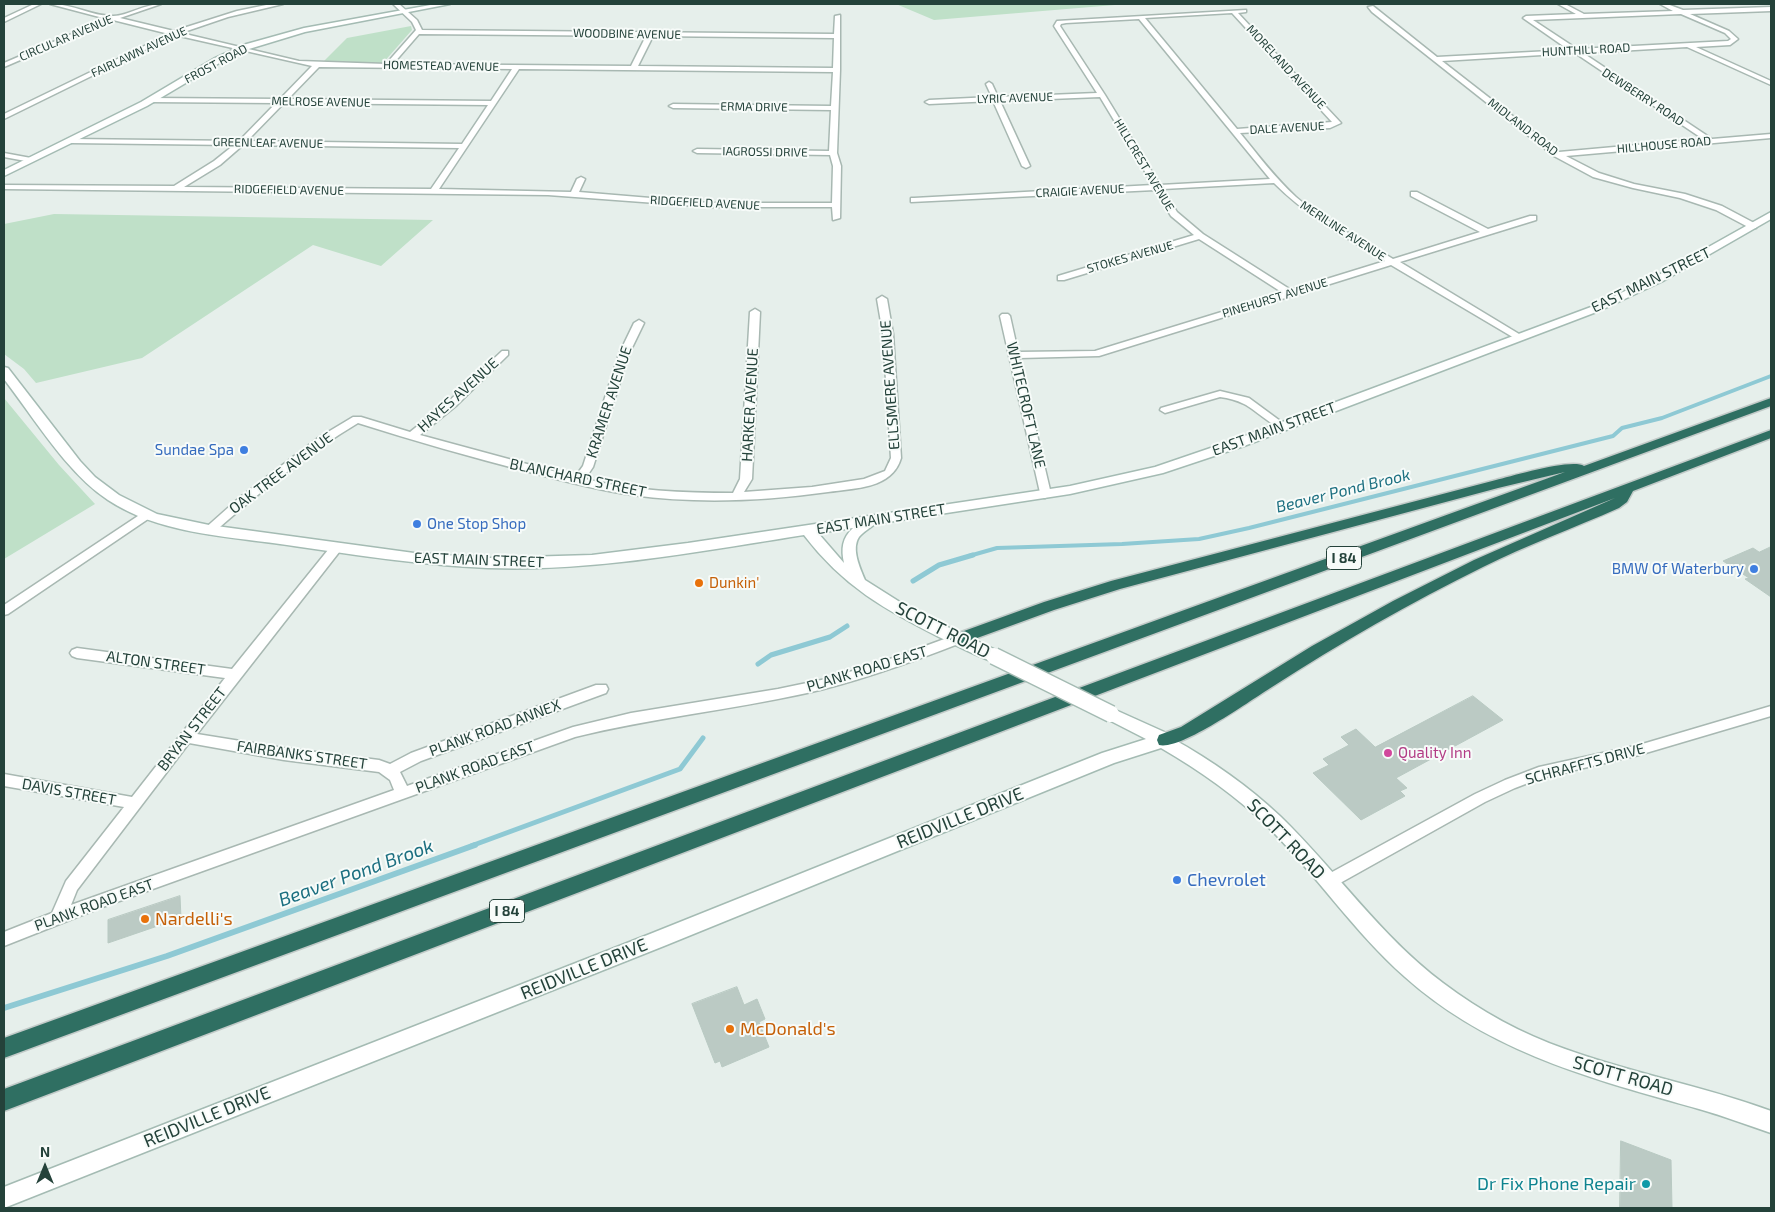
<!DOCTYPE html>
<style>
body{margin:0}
#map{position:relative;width:1775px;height:1212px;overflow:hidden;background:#e6efeb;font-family:"Exo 2",sans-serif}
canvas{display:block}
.frame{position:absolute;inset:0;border:5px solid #24423a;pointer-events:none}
.north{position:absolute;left:20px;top:1142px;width:50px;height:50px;-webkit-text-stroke:4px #f7fbf9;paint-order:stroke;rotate:0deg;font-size:14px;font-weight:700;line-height:20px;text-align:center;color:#24423a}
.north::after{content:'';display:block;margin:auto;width:18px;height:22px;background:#24423a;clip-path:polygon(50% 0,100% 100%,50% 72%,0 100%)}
</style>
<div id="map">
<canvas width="1775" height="1212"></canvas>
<div class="frame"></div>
<div class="north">N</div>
</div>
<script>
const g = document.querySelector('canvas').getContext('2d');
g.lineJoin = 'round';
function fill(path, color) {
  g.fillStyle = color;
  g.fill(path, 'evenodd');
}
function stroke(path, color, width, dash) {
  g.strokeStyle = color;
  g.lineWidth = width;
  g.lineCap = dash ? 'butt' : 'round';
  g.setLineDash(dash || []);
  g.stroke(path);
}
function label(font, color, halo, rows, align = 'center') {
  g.font = font + ' "Exo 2",sans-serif';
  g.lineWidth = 4;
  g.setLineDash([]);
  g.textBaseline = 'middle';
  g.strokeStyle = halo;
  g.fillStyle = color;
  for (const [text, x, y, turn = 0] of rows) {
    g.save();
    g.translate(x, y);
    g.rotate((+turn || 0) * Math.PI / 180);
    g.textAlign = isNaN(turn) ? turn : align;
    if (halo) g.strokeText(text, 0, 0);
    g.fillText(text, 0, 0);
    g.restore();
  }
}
const green = new Path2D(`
 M896 4H1127L934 20Z
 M411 26 412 30 383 63 323 62 347 38Z
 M54 214 433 220 381 266 313 245 142 358 36 383 24 369 4 354V224Z
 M4 398 59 465 95 504 4 559Z`);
const streamFar2 = new Path2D(`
 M969 556 997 548 1122 544 1199 539 1249 528 1613 436 1622 428 1662 418 1771 376`);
const streamFar1 = new Path2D(`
 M913 581 939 565 973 555
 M758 664 771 655 830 637 847 626
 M471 846 680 769 703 738`);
const stream = new Path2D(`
 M4 1008 167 956 475 845`);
const building = new Path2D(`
 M1771 547V597L1745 579 1749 578 1723 561 1753 548 1759 552Z
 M1473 696 1503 720 1396 778 1407 788 1400 791 1405 796 1361 820 1313 773 1329 765 1323 759 1349 745 1341 737 1356 729 1375 747Z
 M180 896 181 918 108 943V920Z
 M737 987 744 1005 757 999 765 1019 759 1022 769 1047 722 1067 720 1061 715 1063 692 1004Z
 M1621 1141 1671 1160 1672 1208H1620Z`);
const minor = new Path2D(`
 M34 4H41L4 22V18Z
 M50 4C71 3 91 16 112 16 125 17 144 4 161 4L120 18 174 31 237 11 271 4H283L228 17 181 33 299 61 386 64 416 30 412 22 393 4H399L417 20 422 30 834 34 835 16 840 15V70L837 153 841 166 840 218 833 220 832 207H710L548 195 4 189V185L174 186 214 161 234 145 71 143 67 141 71 139 239 141 276 103 150 102 146 100 150 98 280 99 312 66 175 35 4 119V114L169 34 113 20 4 67V63L107 19ZM419 34 646 36 631 66 393 64ZM653 36 834 38 833 68 638 66ZM319 67 512 69 491 101 288 99ZM519 69 833 72 831 106 673 104 669 106 673 108 831 110 829 151 697 149 693 151 697 153 830 155 833 166 832 203H710L579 192 585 179 581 177 577 179 571 192 439 189ZM284 103 488 105 462 144 247 141ZM243 145 459 148 431 189 184 187 220 165Z
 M1558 4H1565L1584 14 1673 11 1660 4H1667L1683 10 1771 7V11L1690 14 1729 31 1738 39 1730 45 1696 47 1771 81V85L1687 47 1583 53 1712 139 1771 134V138L1566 156 1599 173 1634 184 1685 194 1722 206 1756 224V228H1750L1716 210 1680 198 1633 188 1593 177 1554 156 1372 12 1368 7 1373 6 1437 57 1569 50 1523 18 1526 16 1576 14ZM1681 14 1725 33 1731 39 1728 41 1577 49 1533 20ZM1575 53 1703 139 1559 152 1442 61Z
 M1246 10V12L1238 13 1341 123 1330 128 1240 133C1258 155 1275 178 1296 197 1324 222 1361 239 1393 259L1480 232 1411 196V192H1417L1488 229 1530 216H1536V220L1400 262 1524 337 1522 339H1516L1391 265 1099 356 1019 358 1051 494 1045 498 1041 497 1000 316 1002 314H1008L1010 316 1018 352 1095 351 1283 293 1199 239 1064 280H1058V276L1194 235 1171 216 1155 190 911 202V198H914L1153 185 1100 97 1000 101 1030 166 1026 168 1022 166 993 101 929 104 925 102 929 100 992 97 986 84 989 82 992 84 998 97 1097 93 1054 26 1057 21ZM1232 13 1332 122 1237 129 1145 18ZM1139 19 1270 179 1160 185 1105 95 1060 26 1061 24 1066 23ZM1274 183C1307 216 1346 238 1385 261L1291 290 1203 234 1177 212 1163 189Z
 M4 153 31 158 35 160 31 162 4 157Z
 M882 296 887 299 893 334 901 458C892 489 855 488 828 492 764 501 697 504 632 495 597 490 563 481 529 472 471 457 415 441 358 423 306 454 259 493 213 533L209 534 203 530 239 498 318 438 353 417H361L410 432 449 401 502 351H508V355L457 405 420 435 575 477 583 466 619 354 634 323 639 320 644 323 629 354 593 467 585 479C633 491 683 493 733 493L740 479 750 312 755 309 760 312 752 479 744 492 812 487 864 479 885 471 891 458 883 334 877 299Z
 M1220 391 1249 398 1287 426 1286 428C1275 430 1255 409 1244 404 1236 400 1229 398 1220 397L1165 413 1160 410 1161 408Z
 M147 510 153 514 151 517 8 614 4 615V605Z
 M336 544 340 545 342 548 340 551 197 734 284 748 379 760 390 764 411 753 596 685H606L608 689 606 693 421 761 400 772 407 786 573 727 631 713 778 689 826 679 879 663 958 634 963 636 964 639 963 642C912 662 860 681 807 693 730 710 651 718 575 737L100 908 4 946V932L52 913 66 881 124 807 4 786V774L132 797 225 678 77 658 72 656 70 653 72 650 77 648 232 669 332 545ZM189 743 284 760 379 772 390 780 394 790 71 905 77 890Z
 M1771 706V716L1639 755 1541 778 1515 788 1485 802 1333 887 1328 889 1323 887 1320 882 1323 877 1475 794 1505 780 1539 767 1639 745Z`);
const secondary = new Path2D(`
 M436 4H450L305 32 249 49 221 62 147 106 4 176V170L141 102 215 58 243 45 304 28Z
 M1771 212V219L1663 281 1599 311 1244 446 1163 473 1070 494 875 524C870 528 863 532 859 537 851 549 860 568 865 580L914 611 1000 652 1002 656 1000 660 994 662C976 656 958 646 941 638 884 609 844 587 804 535 701 551 593 572 488 568 418 565 349 554 280 544 223 536 158 533 108 500 67 473 34 418 4 379V367L8 368 80 461 95 477 119 495 157 514 209 525 414 553 490 558 592 555 688 543 1070 486 1155 467 1234 440 1591 307 1655 277ZM853 528C842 538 841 549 844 563L818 533Z
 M1111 708 1171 735 1173 739C1211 760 1248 786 1280 816 1336 870 1380 936 1443 983 1480 1011 1522 1034 1565 1049 1633 1074 1704 1086 1771 1111V1133C1747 1125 1724 1116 1699 1109 1593 1079 1490 1053 1405 977 1354 932 1316 874 1267 826 1236 796 1199 770 1161 748L1114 763 664 946 4 1208V1187L650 934 1102 753 1146 739 1105 718 1103 714 1105 710Z`);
const motorway = new Path2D(`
 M1771 398V406L4 1058V1038L1565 472 1498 488 1120 589 1054 610 958 645 953 643 950 639 953 635 1044 602 1111 581 1496 480C1512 476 1572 458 1584 466Z
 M1771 430V438L1633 491 1627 502 1619 508C1574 528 1527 545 1483 567 1410 603 1340 643 1272 687 1251 700 1180 751 1159 745L1157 740 1159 735 1181 727 1312 646 1393 601 1474 560 1615 498 4 1111V1089Z`);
const secondaryBridge = new Path2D(`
 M994 656 1111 714`);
const markers = [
 [244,450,5,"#3f7fe0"],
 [417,524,5,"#3f7fe0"],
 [1754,569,5,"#3f7fe0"],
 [699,583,5,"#e8710a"],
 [1388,753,5,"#d1479c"],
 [1177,880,5,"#3f7fe0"],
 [145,919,5,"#e8710a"],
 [730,1029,5,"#e8710a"],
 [1646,1184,5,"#0f9aa8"]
];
const farStreetnames = [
 ["WOODBINE AVENUE",627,34,1],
 ["CIRCULAR AVENUE",66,38,-23],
 ["HUNTHILL ROAD",1586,50,-3],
 ["FAIRLAWN AVENUE",139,52,-25],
 ["FROST ROAD",216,64,-28],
 ["HOMESTEAD AVENUE",441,66,1],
 ["MORELAND AVENUE",1286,67,47],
 ["DEWBERRY ROAD",1643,97,33],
 ["LYRIC AVENUE",1015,98,-2],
 ["MELROSE AVENUE",321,102,1],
 ["ERMA DRIVE",754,107,1],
 ["MIDLAND ROAD",1523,127,38],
 ["DALE AVENUE",1287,128,-3],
 ["GREENLEAF AVENUE",268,143,1],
 ["HILLHOUSE ROAD",1664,145,-5],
 ["IAGROSSI DRIVE",765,152,1],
 ["HILLCREST AVENUE",1144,165,59],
 ["RIDGEFIELD AVENUE",289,190,1],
 ["CRAIGIE AVENUE",1080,191,-3],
 ["RIDGEFIELD AVENUE",705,203,3],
 ["MERILINE AVENUE",1343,231,33],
 ["STOKES AVENUE",1130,257,-16],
 ["PINEHURST AVENUE",1275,298,-17]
];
const shields = [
 [1344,558,35],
 [507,911,35]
];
const shieldNames = [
 ["I 84",1344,558],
 ["I 84",507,911]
];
const streetNames = [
 ["EAST MAIN STREET",1651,280,-26],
 ["ELLSMERE AVENUE",890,385,-94],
 ["HAYES AVENUE",458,395,-42],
 ["KRAMER AVENUE",609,402,-72],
 ["HARKER AVENUE",750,405,-87],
 ["WHITECROFT LANE",1026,405,77],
 ["EAST MAIN STREET",1274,429,-20],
 ["OAK TREE AVENUE",281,473,-37],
 ["BLANCHARD STREET",578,478,12],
 ["EAST MAIN STREET",881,519,-9],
 ["EAST MAIN STREET",479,560,2],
 ["ALTON STREET",156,663,8],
 ["PLANK ROAD EAST",867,669,-17],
 ["PLANK ROAD ANNEX",495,728,-20],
 ["BRYAN STREET",192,729,-52],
 ["FAIRBANKS STREET",302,755,8],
 ["SCHRAFFTS DRIVE",1585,764,-15],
 ["PLANK ROAD EAST",475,767,-20],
 ["DAVIS STREET",69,792,10],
 ["PLANK ROAD EAST",94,905,-20]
];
const shopNames = [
 ["Sundae Spa",234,450],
 ["One Stop Shop",427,524,"left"],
 ["BMW Of Waterbury",1744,569]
];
const foodNames = [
 ["Dunkin'",709,583]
];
const hotelNames = [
 ["Quality Inn",1398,753]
];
const waterNames = [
 ["Beaver Pond Brook",1343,491,-14]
];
const nearStreetnames = [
 ["SCOTT ROAD",943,630,27],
 ["REIDVILLE DRIVE",960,818,-22],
 ["SCOTT ROAD",1286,839,46],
 ["REIDVILLE DRIVE",584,969,-22],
 ["SCOTT ROAD",1623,1076,16],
 ["REIDVILLE DRIVE",207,1117,-22]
];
const nearShopnames = [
 ["Chevrolet",1187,880]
];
const nearFoodnames = [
 ["Nardelli's",155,919],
 ["McDonald's",740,1029]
];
const nearCulturenames = [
 ["Dr Fix Phone Repair",1636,1184]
];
const nearWaternames = [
 ["Beaver Pond Brook",356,873,-20]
];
fill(green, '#bfe0c8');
stroke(streamFar2, '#8ec9d4', 4);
stroke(streamFar1, '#8ec9d4', 5);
stroke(stream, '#8ec9d4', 6);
fill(building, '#bbcac4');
stroke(building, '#b8c9c2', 1);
stroke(minor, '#a8b8b2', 3);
stroke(secondary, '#a4bbb3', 3);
stroke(motorway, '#c2cac8', 3);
fill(minor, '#fff');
fill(secondary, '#fff');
fill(motorway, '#2f6f62');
stroke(secondaryBridge, '#a4bbb3', 19, []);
stroke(secondaryBridge, '#fff', 16);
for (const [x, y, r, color] of markers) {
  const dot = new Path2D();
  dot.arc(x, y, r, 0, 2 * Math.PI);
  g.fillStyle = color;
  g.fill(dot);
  stroke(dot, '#f7fbf9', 2);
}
label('12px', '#24423a', '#f7fbf9', farStreetnames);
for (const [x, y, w] of shields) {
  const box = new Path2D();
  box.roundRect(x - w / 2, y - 11.5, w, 23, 4);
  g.fillStyle = '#f7fbf9';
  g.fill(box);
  stroke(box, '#24423a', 1);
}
label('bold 14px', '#24423a', null, shieldNames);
label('15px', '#24423a', '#f7fbf9', streetNames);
label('15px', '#366cbe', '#f7fbf9', shopNames, 'right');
label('15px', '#c56008', '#f7fbf9', foodNames, 'left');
label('15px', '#b23c85', '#f7fbf9', hotelNames, 'left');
label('italic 16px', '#1c6f80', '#f7fbf9', waterNames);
label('18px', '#24423a', '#f7fbf9', nearStreetnames);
label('18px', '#366cbe', '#f7fbf9', nearShopnames, 'left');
label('18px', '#c56008', '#f7fbf9', nearFoodnames, 'left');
label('18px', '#0d838f', '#f7fbf9', nearCulturenames, 'right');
label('italic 19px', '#1c6f80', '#f7fbf9', nearWaternames);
</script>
